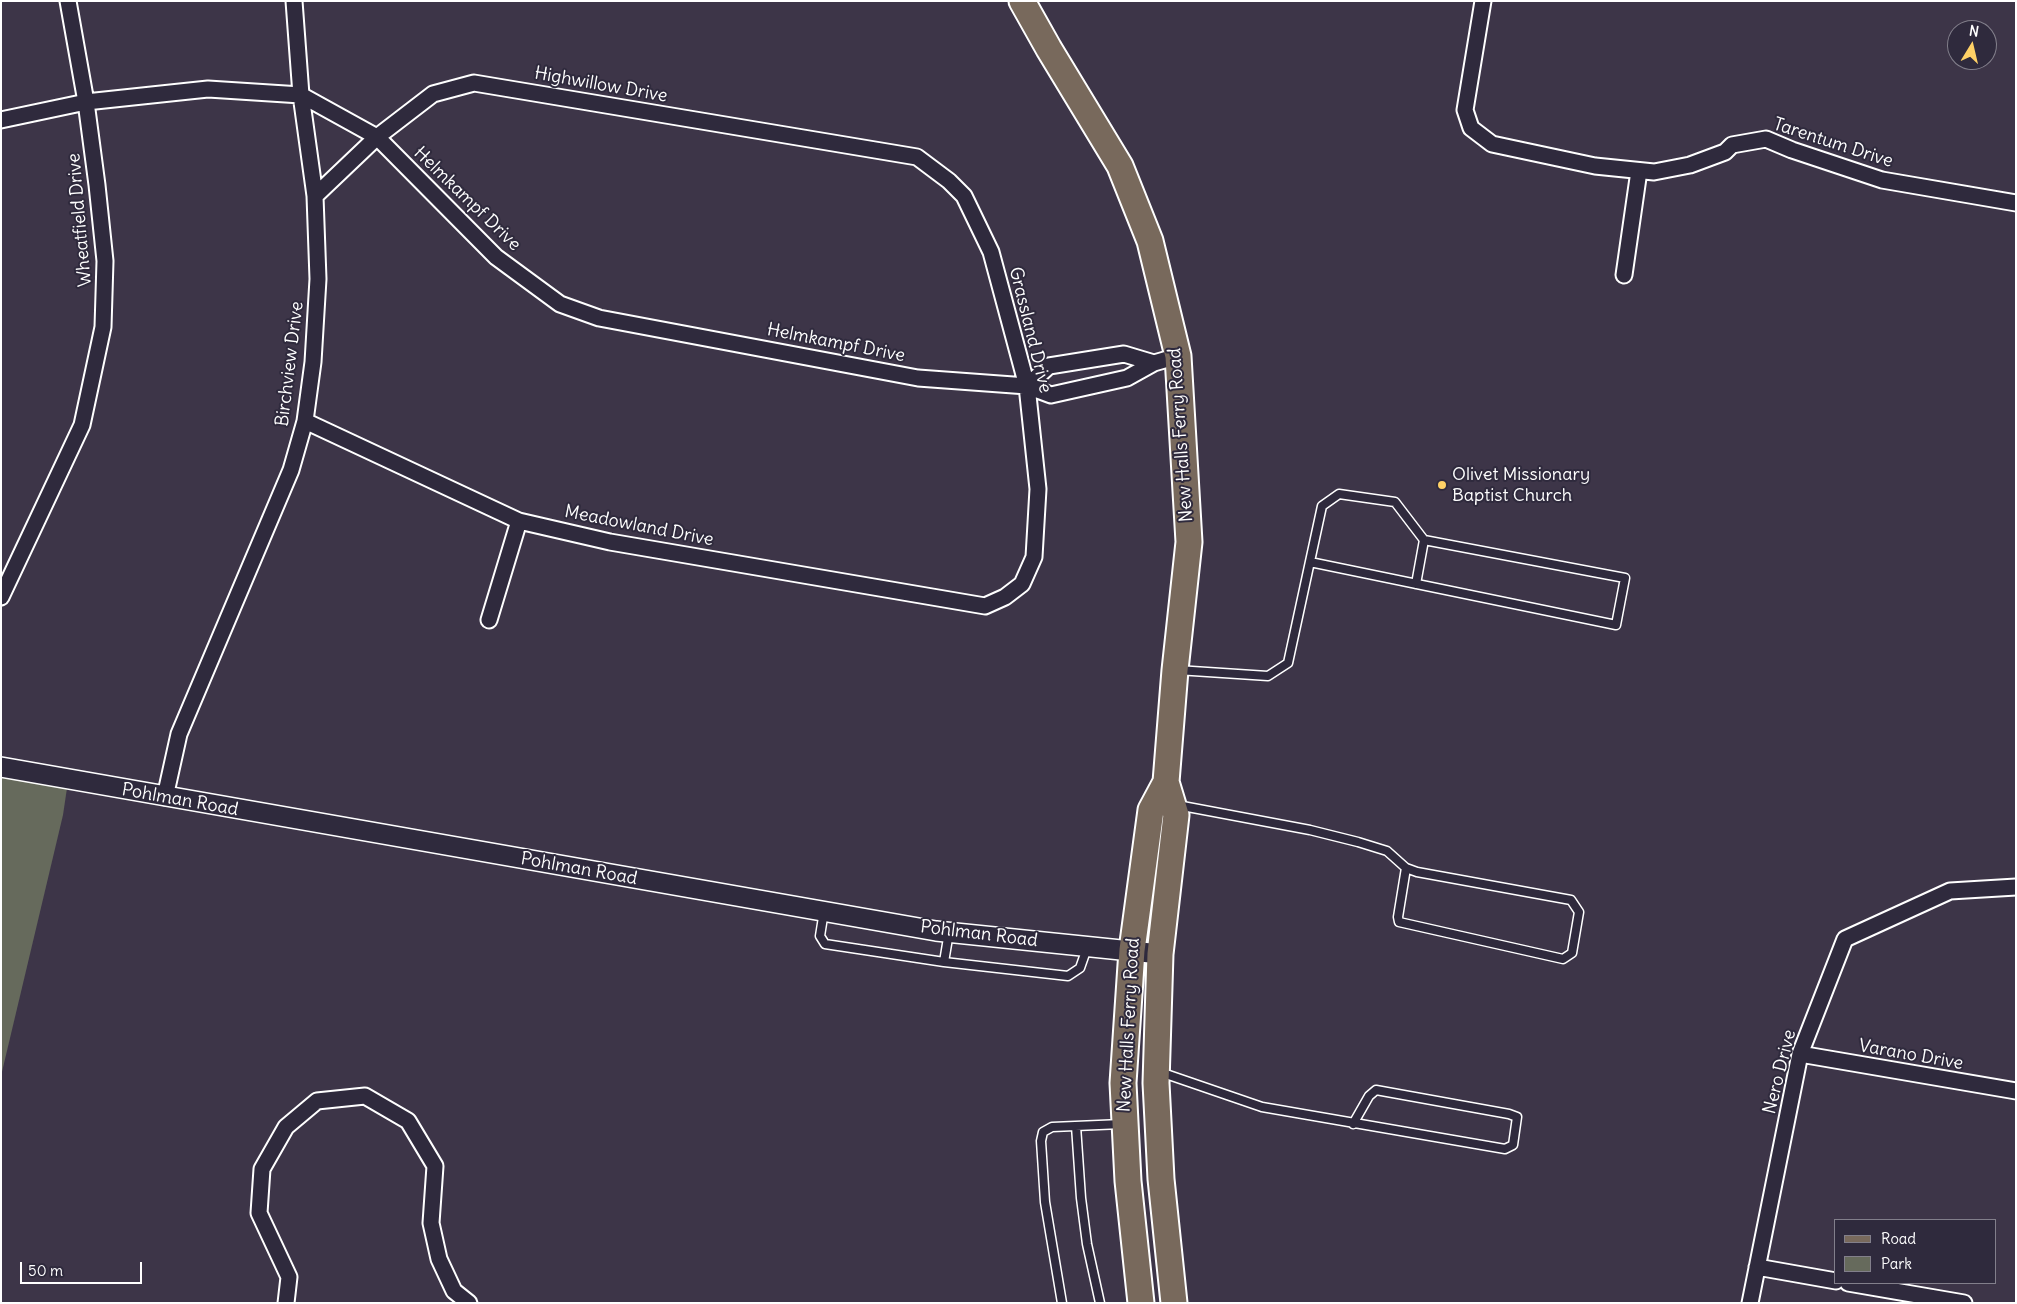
<!DOCTYPE html>
<style>
body{margin:0}
#map{position:relative;width:2017px;height:1304px;overflow:hidden;background:#3d3548;font-family:Delius,sans-serif}
canvas{display:block}
.frame{position:absolute;inset:0;border:2px solid #fff;pointer-events:none}
.legend{position:absolute;left:1834px;top:1219px;width:162px;height:65px;box-sizing:border-box;background:#2f2a3d;border:1px solid #827f8b;margin:0;padding:6px 9px;list-style:none;font-size:15px;color:#fff}
.legend li{display:flex;align-items:center;gap:10px;height:25px}
.legend b{width:25px;border:1px solid #827f8b}
.north{position:absolute;left:1947px;top:20px;width:50px;height:50px;box-sizing:border-box;background:#2f2a3d;border:1px solid #827f8b;border-radius:50%;rotate:9deg;font-size:14px;font-weight:700;line-height:20px;text-align:center;color:#fff}
.north::after{content:'';display:block;margin:auto;width:18px;height:22px;background:#ffd166;clip-path:polygon(50% 0,100% 100%,50% 72%,0 100%)}
.scale{position:absolute;left:20px;top:1262px;width:122px;height:22px;box-sizing:border-box;border:2px solid #fff;border-top:0;padding-left:6px;font-size:15px;line-height:18px;white-space:nowrap;color:#fff;-webkit-text-stroke:4px #2f2a3d;paint-order:stroke}
</style>
<div id="map">
<canvas width="2017" height="1304"></canvas>
<div class="frame"></div>
<ul class="legend">
<li><b style="height:6px;background:#78695c"></b>Road</li>
<li><b style="height:14px;background:#666a5c"></b>Park</li>
</ul>
<div class="north">N</div>
<div class="scale">50 m</div>
</div>
<script>
const g = document.querySelector('canvas').getContext('2d');
g.lineJoin = 'round';
function fill(path, color) {
  g.fillStyle = color;
  g.fill(path, 'evenodd');
}
function stroke(path, color, width, dash) {
  g.strokeStyle = color;
  g.lineWidth = width;
  g.lineCap = dash ? 'butt' : 'round';
  g.setLineDash(dash || []);
  g.stroke(path);
}
function label(font, color, halo, rows, align = 'center') {
  g.font = font + ' Delius,sans-serif';
  g.lineWidth = 4;
  g.setLineDash([]);
  g.textBaseline = 'middle';
  g.strokeStyle = halo;
  g.fillStyle = color;
  for (const [text, x, y, turn = 0] of rows) {
    g.save();
    g.translate(x, y);
    g.rotate((+turn || 0) * Math.PI / 180);
    g.textAlign = isNaN(turn) ? turn : align;
    if (halo) g.strokeText(text, 0, 0);
    g.fillText(text, 0, 0);
    g.restore();
  }
}
const green = new Path2D(`
 M1 777 67 788 63 815 1 1076Z`);
const service = new Path2D(`
 M1416 584 1424 540
 M1177 670 1268 676 1288 663 1322 506 1339 494 1395 502 1424 540 1625 578 1616 625 1310 562
 M1177 805 1310 830 1358 842 1387 851 1406 868 1417 872 1571 900 1579 912 1572 953 1563 959 1399 922 1398 917 1406 868
 M824 911 820 936 825 944 944 962 1068 976 1080 968 1087 948
 M944 962 949 932
 M1160 1072 1262 1107 1505 1149 1513 1145 1517 1117 1509 1114 1376 1090 1369 1096 1353 1124
 M1076 1126 1081 1198 1087 1244 1100 1303
 M1062 1303 1045 1202 1041 1141 1043 1132 1052 1127 1122 1124`);
const minor = new Path2D(`
 M1483 1 1465 110 1471 128 1492 144 1595 166 1654 172 1690 165 1725 152 1732 145 1766 139 1792 150 1882 180 2016 203
 M1 120 86 102 208 89 301 95 377 137 496 257 560 304 599 318 918 378 1027 386 1051 395 1127 378 1154 363 1178 356
 M1624 275 1639 171
 M1027 386 1049 366 1124 354 1154 363
 M305 421 519 521 610 542 985 606 1005 597 1022 584 1034 557 1038 489 1027 386 991 252 964 196 949 181 917 157 474 83 433 94 377 137 315 196
 M1 597 82 425 103 327 105 261 97 185 86 102 68 1
 M489 620 519 521
 M165 797 179 734 291 470 305 421 313 362 318 279 315 196 301 95 294 1
 M1800 1054 2016 1091
 M1757 1267 1836 1281
 M1848 1283 1964 1303
 M286 1303 289 1277 259 1213 262 1169 286 1127 317 1101 365 1096 408 1121 435 1166 431 1223 439 1259 454 1291 469 1303
 M1750 1303 1800 1054 1845 939 1950 891 2016 887`);
const tertiary = new Path2D(`
 M1 767 936 931 1160 954`);
const primary = new Path2D(`
 M1022 1 1049 49 1120 166 1150 241 1178 356 1189 542 1175 670 1166 782 1176 815 1160 954 1156 1083 1161 1179 1174 1303
 M1141 1303 1128 1181 1123 1083 1132 950 1151 810 1166 782`);
const markers = [
 [1442,485,5,"#ffd166"]
];
const streetNames = [
 ["Highwillow Drive",601,85,10],
 ["Tarentum Drive",1833,143,18],
 ["Helmkampf Drive",467,199,44],
 ["Wheatfield Drive",80,220,-95],
 ["Grassland Drive",1030,330,76],
 ["Helmkampf Drive",836,343,11],
 ["Birchview Drive",290,364,-83],
 ["New Halls Ferry Road",1181,435,-94],
 ["Meadowland Drive",639,526,11],
 ["Pohlman Road",180,800,10],
 ["Pohlman Road",579,869,10],
 ["Pohlman Road",979,934,7],
 ["New Halls Ferry Road",1129,1025,-87],
 ["Varano Drive",1911,1055,10],
 ["Nero Drive",1780,1072,-76]
];
const poiNames = [
 ["Olivet Missionary",1452,475],
 ["Baptist Church",1452,496]
];
fill(green, '#666a5c');
stroke(service, '#fff', 11);
stroke(minor, '#fff', 19);
stroke(tertiary, '#fff', 22);
stroke(primary, '#fff', 29);
stroke(service, '#2f2a3d', 8);
stroke(minor, '#2f2a3d', 15);
stroke(tertiary, '#2f2a3d', 19);
stroke(primary, '#78695c', 25);
for (const [x, y, r, color] of markers) {
  const dot = new Path2D();
  dot.arc(x, y, r, 0, 2 * Math.PI);
  g.fillStyle = color;
  g.fill(dot);
  stroke(dot, '#2f2a3d', 2);
}
label('18px', '#fff', '#2f2a3d', streetNames);
label('18px', '#fff', '#2f2a3d', poiNames, 'left');
</script>
